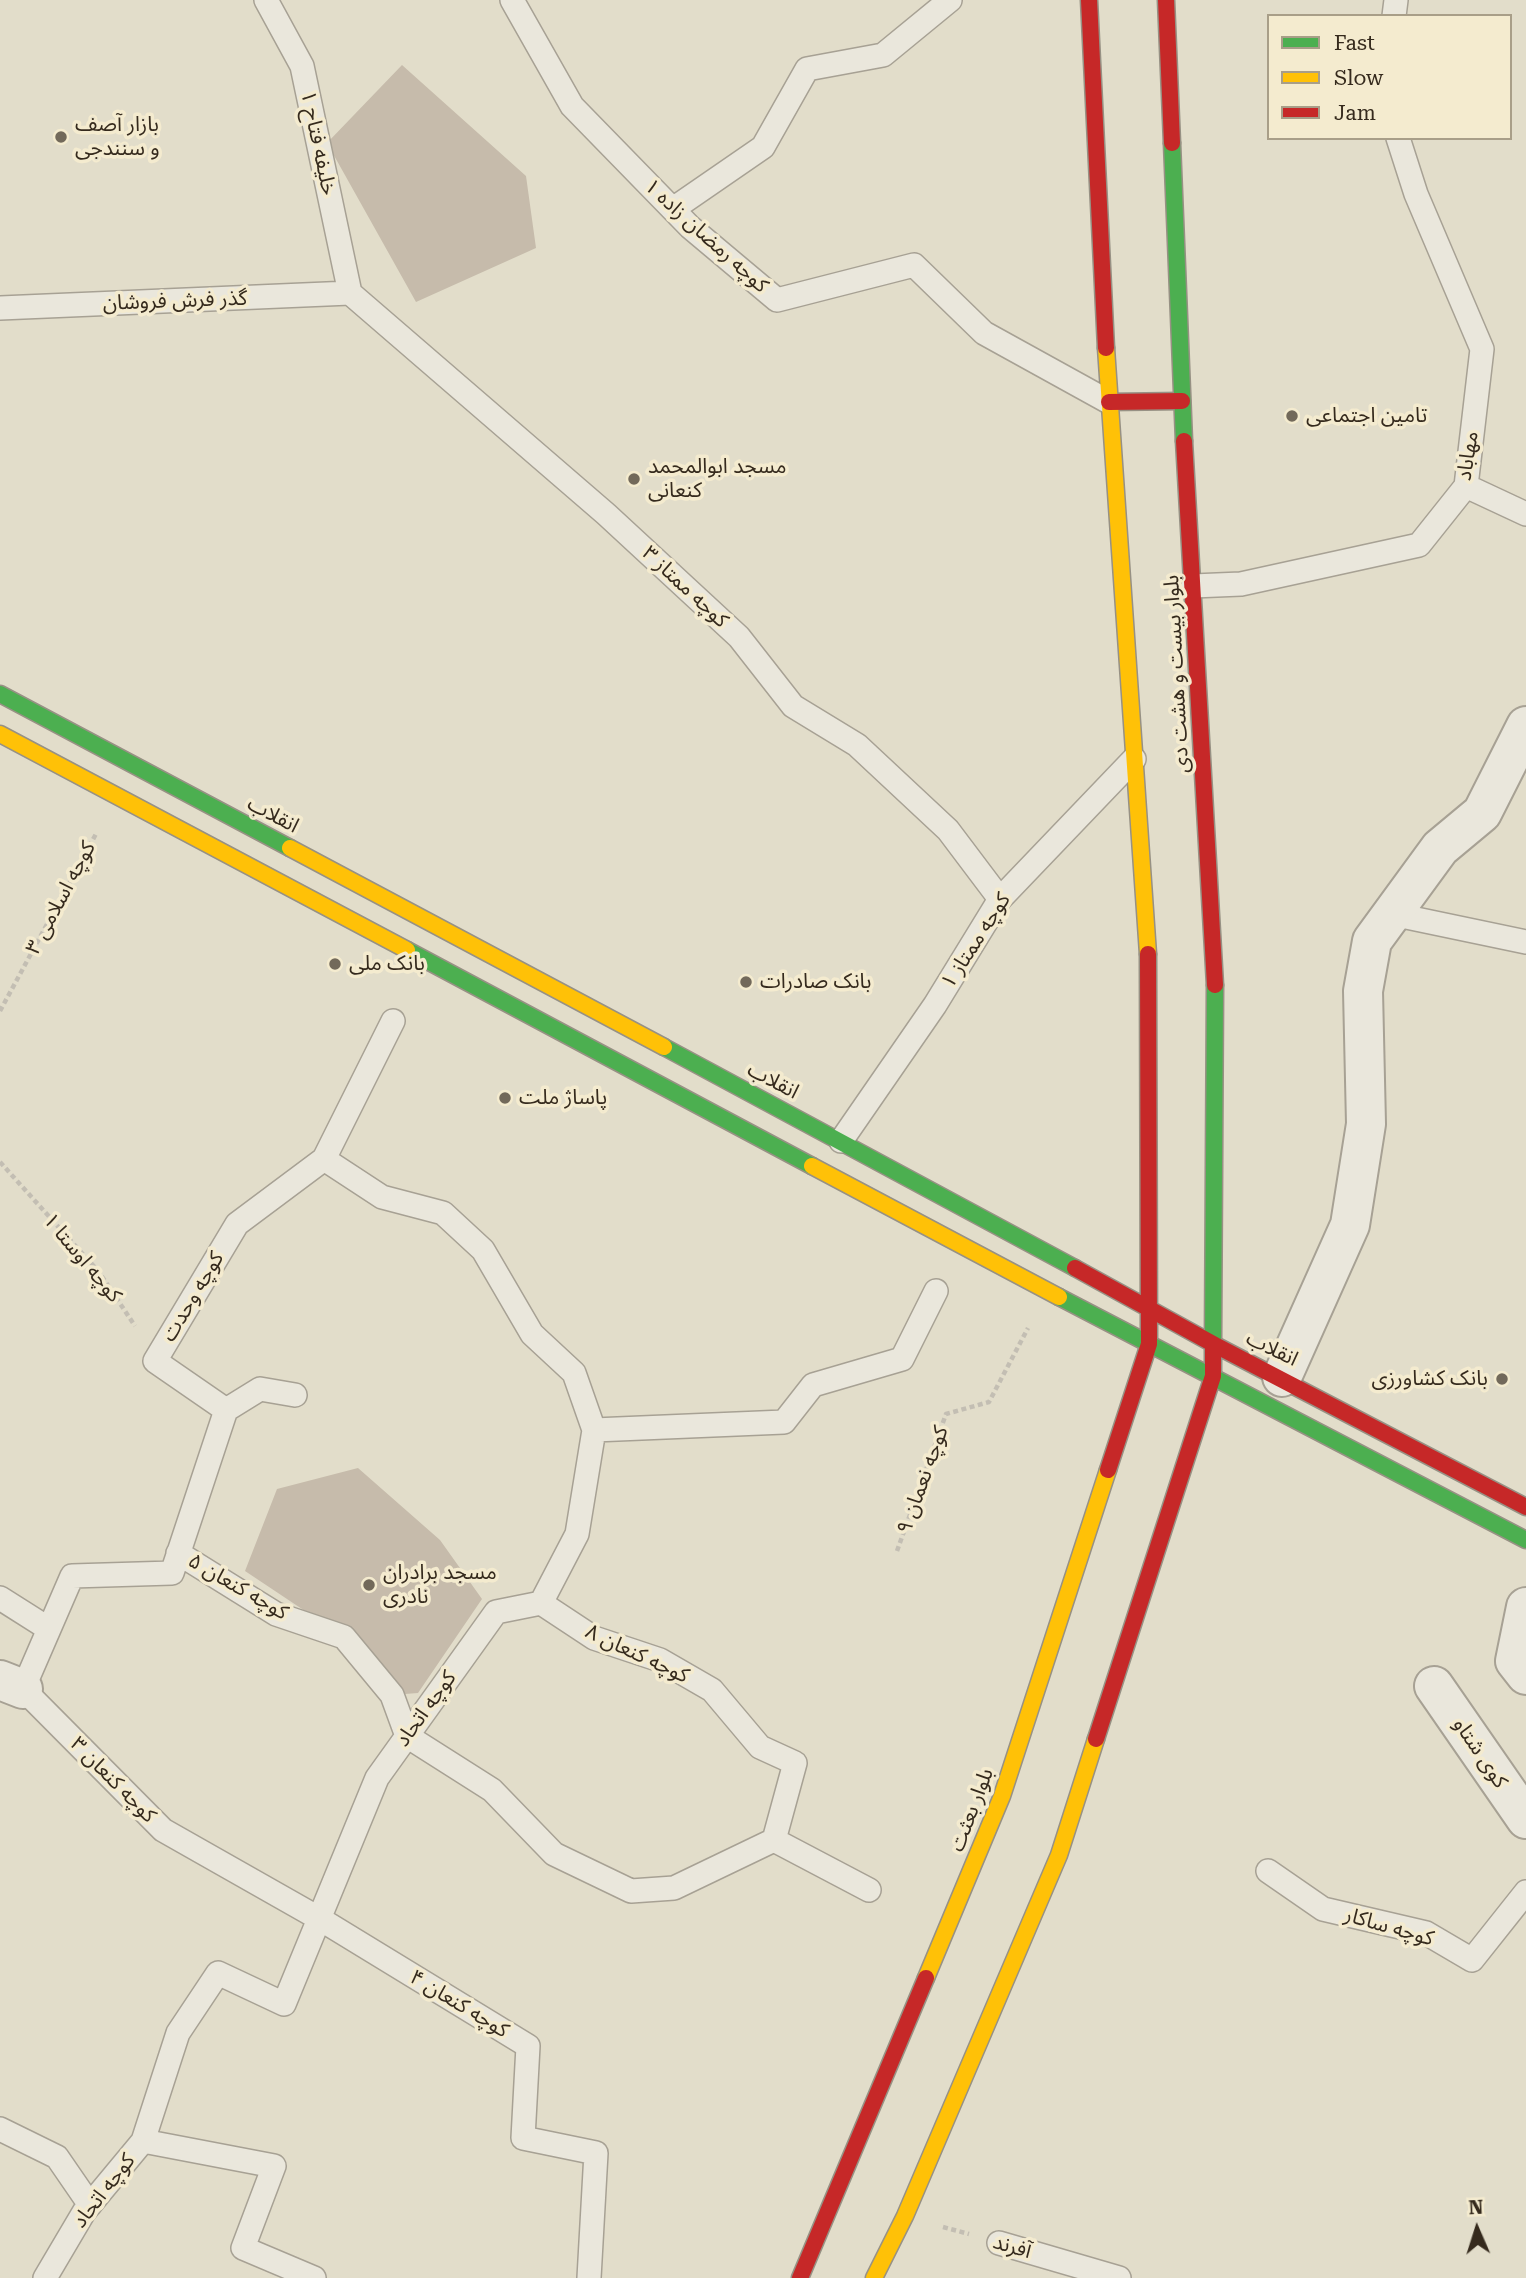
<!DOCTYPE html>
<meta charset="utf-8">
<style>
body{margin:0}
#map{position:relative;width:1526px;height:2278px;overflow:hidden;background:#e2ddca;font-family:"Roboto Serif",serif}
canvas{display:block}
.legend{position:absolute;left:1267px;top:14px;width:245px;height:126px;box-sizing:border-box;background:#f4ebcf;border:2px solid #a89e88;margin:0;padding:9px 12px;list-style:none;font-size:21px;color:#352a1d}
.legend li{display:flex;align-items:center;gap:14px;height:35px}
.legend b{width:35px;border:2px solid #a89e88}
.north{position:absolute;left:1442px;top:2194px;width:70px;height:70px;-webkit-text-stroke:5px #f4ebcf;paint-order:stroke;rotate:357deg;font-size:19px;font-weight:700;line-height:28px;text-align:center;color:#352a1d}
.north::after{content:'';display:block;margin:auto;width:24px;height:32px;background:#352a1d;clip-path:polygon(50% 0,100% 100%,50% 72%,0 100%)}
</style>
<div id="map">
<canvas width="1526" height="2278"></canvas>
<ul class="legend">
<li><b style="height:9px;background:#4caf50"></b>Fast</li>
<li><b style="height:9px;background:#ffc107"></b>Slow</li>
<li><b style="height:9px;background:#c62828"></b>Jam</li>
</ul>
<div class="north">N</div>
</div>
<script>
const g = document.querySelector('canvas').getContext('2d');
g.lineJoin = 'round';
function fill(path, color) {
  g.fillStyle = color;
  g.fill(path, 'evenodd');
}
function stroke(path, color, width, dash) {
  g.strokeStyle = color;
  g.lineWidth = width;
  g.lineCap = dash ? 'butt' : 'round';
  g.setLineDash(dash || []);
  g.stroke(path);
}
function label(font, color, halo, rows, align = 'center') {
  g.font = font + ' "Roboto Serif","Noto Sans Arabic",serif';
  g.lineWidth = 7;
  g.setLineDash([]);
  g.textBaseline = 'middle';
  g.strokeStyle = halo;
  g.fillStyle = color;
  for (const [text, x, y, turn = 0] of rows) {
    g.save();
    g.translate(x, y);
    g.rotate((+turn || 0) * Math.PI / 180);
    g.textAlign = isNaN(turn) ? turn : align;
    if (halo) g.strokeText(text, 0, 0);
    g.fillText(text, 0, 0);
    g.restore();
  }
}
const building = new Path2D(`
 M402 65 526 176 536 248 416 302 327 143Z
 M358 1468 440 1540 482 1599 418 1693 392 1695 344 1637 245 1571 277 1489Z`);
const path = new Path2D(`
 M0 1011 97 832
 M0 1162 99 1272 135 1326
 M897 1551 946 1414 989 1402 1028 1328
 M943 2227 969 2234`);
const lane = new Path2D(`
 M266 0 302 66 350 293
 M512 0 572 106 690 227 777 300 914 265 984 333 1109 402
 M1394 16 1396 0
 M673 209 763 147 807 69 883 55 950 0
 M350 293 606 514 739 637 793 706 857 745 948 830 1000 899
 M0 308 350 293
 M1466 486 1526 514
 M1193 586 1241 584 1419 545 1466 486 1482 349 1416 194 1398 138
 M1392 914 1526 942
 M393 1021 324 1159 237 1224 155 1361 226 1410 172 1573 72 1576 23 1689 163 1830 320 1919 528 2046 523 2138 596 2153 589 2278
 M841 1141 935 1005 1000 899 1134 759
 M324 1159 382 1197 443 1213 483 1250 532 1334 574 1373 594 1430
 M226 1410 260 1389 295 1395
 M178 1553 276 1614 344 1637 392 1695 407 1736 492 1790 554 1854 631 1891 674 1888 774 1840
 M0 1598 49 1629
 M541 1603 594 1638 660 1660 712 1690 760 1747 795 1763 774 1840
 M774 1840 869 1890
 M1268 1871 1323 1909 1426 1933 1472 1960 1526 1892
 M0 2129 57 2157 90 2205
 M143 2141 274 2166 243 2248 314 2278
 M999 2243 1119 2278
 M45 2278 84 2212 143 2141 178 2033 218 1973 284 2004 377 1778 496 1612 541 1603 577 1534 594 1430 784 1422 813 1385 902 1359 936 1291`);
const street = new Path2D(`
 M1282 1377 1350 1225 1366 1124 1363 991 1372 941 1440 848 1482 813 1526 726
 M1526 1607 1515 1661 1526 1675
 M0 1680 23 1689
 M1434 1686 1526 1819`);
const fast = new Path2D(`
 M1172 143 1184 441
 M0 694 290 848
 M407 950 812 1166
 M664 1047 1075 1268
 M1059 1297 1526 1540
 M1213 1345 1215 985`);
const slow = new Path2D(`
 M1106 348 1148 954
 M0 734 407 950
 M290 848 664 1047
 M812 1166 1059 1297
 M926 1978 1002 1796 1108 1470
 M874 2278 905 2216 1059 1855 1096 1739`);
const jam = new Path2D(`
 M1089 0 1106 348
 M1166 0 1172 143
 M1109 402 1182 401
 M1184 441 1215 985
 M1075 1268 1215 1345 1526 1507
 M1108 1470 1149 1344 1148 954
 M1096 1739 1213 1376V1345
 M800 2278 926 1978`);
const markers = [
 [61,137,7,"#72695a"],
 [1292,416,7,"#72695a"],
 [634,479,7,"#72695a"],
 [335,964,7,"#72695a"],
 [746,982,7,"#72695a"],
 [505,1098,7,"#72695a"],
 [1502,1379,7,"#72695a"],
 [369,1585,7,"#72695a"]
];
const poiNames = [
 ["بازار آصف",75,125],
 ["و سنندجی",75,149],
 ["تامین اجتماعی",1306,416],
 ["مسجد ابوالمحمد",648,467],
 ["کنعانی",648,491],
 ["بانک ملی",349,964],
 ["بانک صادرات",760,982],
 ["پاساژ ملت",519,1098],
 ["بانک کشاورزی",1488,1379,"right"],
 ["مسجد برادران",383,1573],
 ["نادری",383,1597]
];
const streetNames = [
 ["خلیفه فتاح ۱",318,143,78],
 ["کوچه رمضان زاده ۱",706,236,42],
 ["گذر فرش فروشان",175,301,-2],
 ["مهاباد",1468,456,-81],
 ["کوچه ممتاز ۳",685,587,43],
 ["بلوار بیست و هشت دی",1177,674,-93],
 ["انقلاب",273,815,28],
 ["کوچه اسلامی ۳",61,898,-62],
 ["کوچه ممتاز ۱",976,941,-57],
 ["انقلاب",773,1081,28],
 ["کوچه اوستا ۱",82,1258,50],
 ["کوچه وحدت",193,1297,-59],
 ["انقلاب",1272,1349,26],
 ["کوچه نعمان ۹",923,1480,-70],
 ["کوچه کنعان ۵",238,1587,30],
 ["کوچه کنعان ۸",637,1654,25],
 ["کوچه اتحاد",426,1709,-54],
 ["کوی شتاو",1480,1753,56],
 ["کوچه کنعان ۳",113,1780,45],
 ["بلوار بعثت",972,1810,-69],
 ["کوچه ساکار",1389,1927,16],
 ["کوچه کنعان ۴",459,2004,31],
 ["کوچه اتحاد",104,2191,-52],
 ["آفرند",1012,2247,16]
];
fill(building, '#c6bbab');
stroke(lane, '#a7a194', 26);
stroke(street, '#a7a194', 42);
stroke(fast, '#979184', 19);
stroke(slow, '#979184', 19);
stroke(jam, '#979184', 19);
stroke(path, '#c3beb3', 4.5, [5, 3.5]);
stroke(lane, '#eae7dc', 23);
stroke(street, '#eae7dc', 38);
stroke(fast, '#4caf50', 16);
stroke(slow, '#ffc107', 16);
stroke(jam, '#c62828', 16);
for (const [x, y, r, color] of markers) {
  const dot = new Path2D();
  dot.arc(x, y, r, 0, 2 * Math.PI);
  g.fillStyle = color;
  g.fill(dot);
  stroke(dot, '#f4ebcf', 2.5);
}
label('21px', '#352a1d', '#f4ebcf', poiNames, 'left');
label('21px', '#352a1d', '#f4ebcf', streetNames);
</script>
